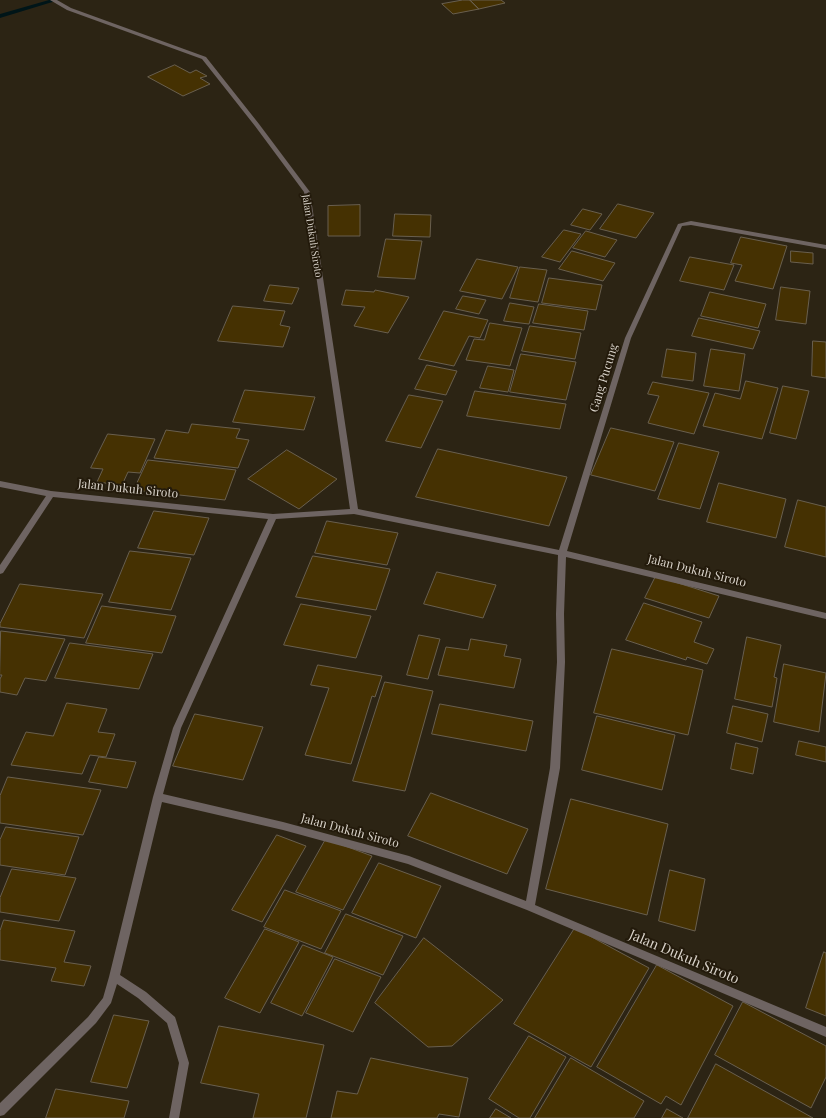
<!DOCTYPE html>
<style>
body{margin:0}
canvas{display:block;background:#2c2414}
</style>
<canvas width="826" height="1118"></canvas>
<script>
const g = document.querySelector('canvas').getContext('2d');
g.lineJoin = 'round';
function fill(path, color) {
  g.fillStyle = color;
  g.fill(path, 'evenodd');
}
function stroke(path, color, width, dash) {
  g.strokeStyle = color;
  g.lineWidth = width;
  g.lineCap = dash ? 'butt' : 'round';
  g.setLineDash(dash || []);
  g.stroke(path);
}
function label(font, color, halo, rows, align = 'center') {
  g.font = font + ' "Playfair Display",serif';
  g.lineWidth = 4;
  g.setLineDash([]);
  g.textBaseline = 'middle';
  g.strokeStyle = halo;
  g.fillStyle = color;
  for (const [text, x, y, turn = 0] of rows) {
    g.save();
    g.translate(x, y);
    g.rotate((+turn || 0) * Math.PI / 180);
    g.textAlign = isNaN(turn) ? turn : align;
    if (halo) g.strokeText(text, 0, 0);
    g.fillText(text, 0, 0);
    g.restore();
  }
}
const stream = new Path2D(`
 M49 0H59L0 18V14Z`);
const building = new Path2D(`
 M463 0H470L479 9 453 14 442 4Z
 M470 0H501L505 3 479 9Z
 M175 65 190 73 196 70 207 76 200 78 210 84 183 96 148 77Z
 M618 204 654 213 636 238 600 229Z
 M360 205V236H328V206Z
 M583 209 602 214 590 230 571 225Z
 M395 214 431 215 430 237 393 236Z
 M564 230 581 234 560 262 542 257Z
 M586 231 617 240 605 257 573 248Z
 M741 237 787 246 773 289 735 281 742 265 731 263Z
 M386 239 422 241 415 279 378 277Z
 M572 251 615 263 603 281 559 269Z
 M791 251 813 253V264L791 262Z
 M690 257 734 265 724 290 680 281Z
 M477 259 518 267 502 299 460 291Z
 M520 267 547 270 538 302 510 298Z
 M549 278 602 285 596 310 542 303Z
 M270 285 299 288 292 304 264 301Z
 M781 287 810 291 806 324 776 320Z
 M346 290 374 292 375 290 409 297 388 333 354 326 365 307 342 305Z
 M710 292 766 304 758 328 701 316Z
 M463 296 486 300 479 314 456 309Z
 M510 303 534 307 529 324 504 321Z
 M539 304 588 311 584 330 533 323Z
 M233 306 285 311 280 325 290 327 283 347 218 341Z
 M444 311 488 320 480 338 469 336 454 366 419 359Z
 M699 318 760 331 753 349 692 336Z
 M490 323 522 328 510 366 466 360 474 339 484 340Z
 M530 326 581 333 575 359 522 351Z
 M813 341 826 342V378L812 376Z
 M667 349 696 353 693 381 662 377Z
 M711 349 745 354 739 391 704 386Z
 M521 354 576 362 566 400 510 392Z
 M427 365 457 371 446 395 415 389Z
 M488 366 514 370 508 392 480 388Z
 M746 381 778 388 762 439 703 426 715 393 740 399Z
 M653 382 709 393 694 434 648 423 659 396 648 394Z
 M783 386 809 391 796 439 770 433Z
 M245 390 315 397 304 430 233 422Z
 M475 391 566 404 560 429 467 416Z
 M409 395 443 401 421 448 386 441Z
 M192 424 240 429 236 438 249 440 238 468 154 458 166 430 188 433Z
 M611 428 674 442 655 491 591 475Z
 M108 434 155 439 140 473 128 472 122 485 97 482 103 469 91 468Z
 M679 443 719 452 700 509 658 499Z
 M438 449 567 477 549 526 416 497Z
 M287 450 337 479 299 509 248 479Z
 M148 460 236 470 225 500 134 490Z
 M719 483 786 499 776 538 707 522Z
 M798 500 826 507V557L785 547Z
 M154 511 209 518 194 555 138 548Z
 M327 521 398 533 387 565 315 553Z
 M130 551 191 558 171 610 109 602Z
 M313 556 390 569 376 610 296 597Z
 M437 572 496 585 483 618 424 604Z
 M656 576 719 596 709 618 645 598Z
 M20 584 103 594 84 638 0 627V624Z
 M644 603 702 622 694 642 714 649 707 664 687 657 686 660 626 640Z
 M301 604 371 616 356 658 284 645Z
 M102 606 176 616 162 653 86 643Z
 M1 631 65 639 46 681 25 678 17 695 0 692V679L2 675H0Z
 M419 635 440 639 428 679 407 675Z
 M747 637 781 645 774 677 777 678 772 707 735 699Z
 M471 639 507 645 504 656 521 659 514 688 438 675 446 647 468 650Z
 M70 643 153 654 139 689 55 678Z
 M612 649 703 670 688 735 594 713Z
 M784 664 826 673 819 732 774 722Z
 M318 665 382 676 375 697 372 696 351 764 305 755 329 688 311 685Z
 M385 682 433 691 405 791 353 781Z
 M67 703 107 709 98 732 115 734 106 757 90 755 82 774 11 765 26 732 53 736Z
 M440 704 533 721 526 751 432 734Z
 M733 706 768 714 762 742 727 733Z
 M195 714 263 727 243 780 173 766Z
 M597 716 675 735 662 790 582 770Z
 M799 741 826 747V762L796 755Z
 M736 743 758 748 753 774 731 769Z
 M99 757 136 762 127 788 89 782Z
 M8 777 101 790 83 835 0 823V796Z
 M431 793 528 829 507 874 408 836Z
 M571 799 668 824 647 915 546 889Z
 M6 827 79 837 65 875 0 865V840Z
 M277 835 306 846 262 922 232 910Z
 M326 839 372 856 343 910 296 892Z
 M379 863 441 886 416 938 352 913Z
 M12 869 76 878 59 921 0 912V898Z
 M670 870 705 879 695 931 659 921Z
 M285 890 341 911 321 949 264 927Z
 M346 914 403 936 383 975 325 953Z
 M4 920 75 931 64 962 91 966 84 986 51 981 56 968 0 960V931Z
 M575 928 649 968 591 1067 514 1024Z
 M265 929 299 942 260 1013 225 998Z
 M424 938 503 1000 452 1046 428 1047 375 1003Z
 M303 945 333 957 302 1016 271 1003Z
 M824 952 826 953V1016L806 1008Z
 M335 959 381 977 353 1032 306 1013Z
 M657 965 733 1006 681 1105 666 1096 661 1104 597 1067Z
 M743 1002 826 1046V1077L811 1108 715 1055Z
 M114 1015 149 1021 127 1088 91 1082Z
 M219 1026 324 1045 306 1118H253L259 1094 201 1083Z
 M529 1036 566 1057 530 1118H519L489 1099Z
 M371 1058 468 1078 459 1117 439 1114 437 1118H331L337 1091 357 1094Z
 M571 1058 644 1101 634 1118H535Z
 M716 1064 813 1118H688Z
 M56 1089 129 1101 124 1118H46Z
 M496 1109 511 1118H490Z
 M667 1109 683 1118H662Z`);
const street = new Path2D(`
 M50 0H57L71 8 206 57 259 124 310 192 358 509 559 550 625 338 678 224 691 221 826 245V249L691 225 682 226 631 338 567 551 826 613V619L566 557 564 614 565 662 560 768 535 905 826 1027V1037L527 910 408 864 283 830 162 802 120 975 146 992 175 1017 176 1020 189 1063 179 1118H169L179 1063 167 1023 138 998 117 984 111 1003 96 1023 4 1115 0 1116V1103L88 1017 103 998 109 977 153 797 173 728 268 519 53 497 3 573 0 574V565L46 496 0 487V481L51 491 273 514 350 509 304 192 255 126 202 59 67 10ZM354 514 558 555 556 614 557 662 550 768 526 901 409 856 283 822 163 794 181 728 276 519Z`);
const farStreetnames = [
 ["Jalan Dukuh Siroto",312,236,81]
];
const streetNames = [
 ["Gang Pucung",604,378,-73],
 ["Jalan Dukuh Siroto",128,489,6],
 ["Jalan Dukuh Siroto",697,571,14],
 ["Jalan Dukuh Siroto",350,831,15]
];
const nearStreetnames = [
 ["Jalan Dukuh Siroto",684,957,23]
];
fill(stream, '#001518');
fill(building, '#453102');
stroke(building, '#695f4e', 1);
fill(street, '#6e6462');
label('10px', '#d9d3ca', '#231a0b', farStreetnames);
label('12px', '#d9d3ca', '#231a0b', streetNames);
label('14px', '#d9d3ca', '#231a0b', nearStreetnames);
</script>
